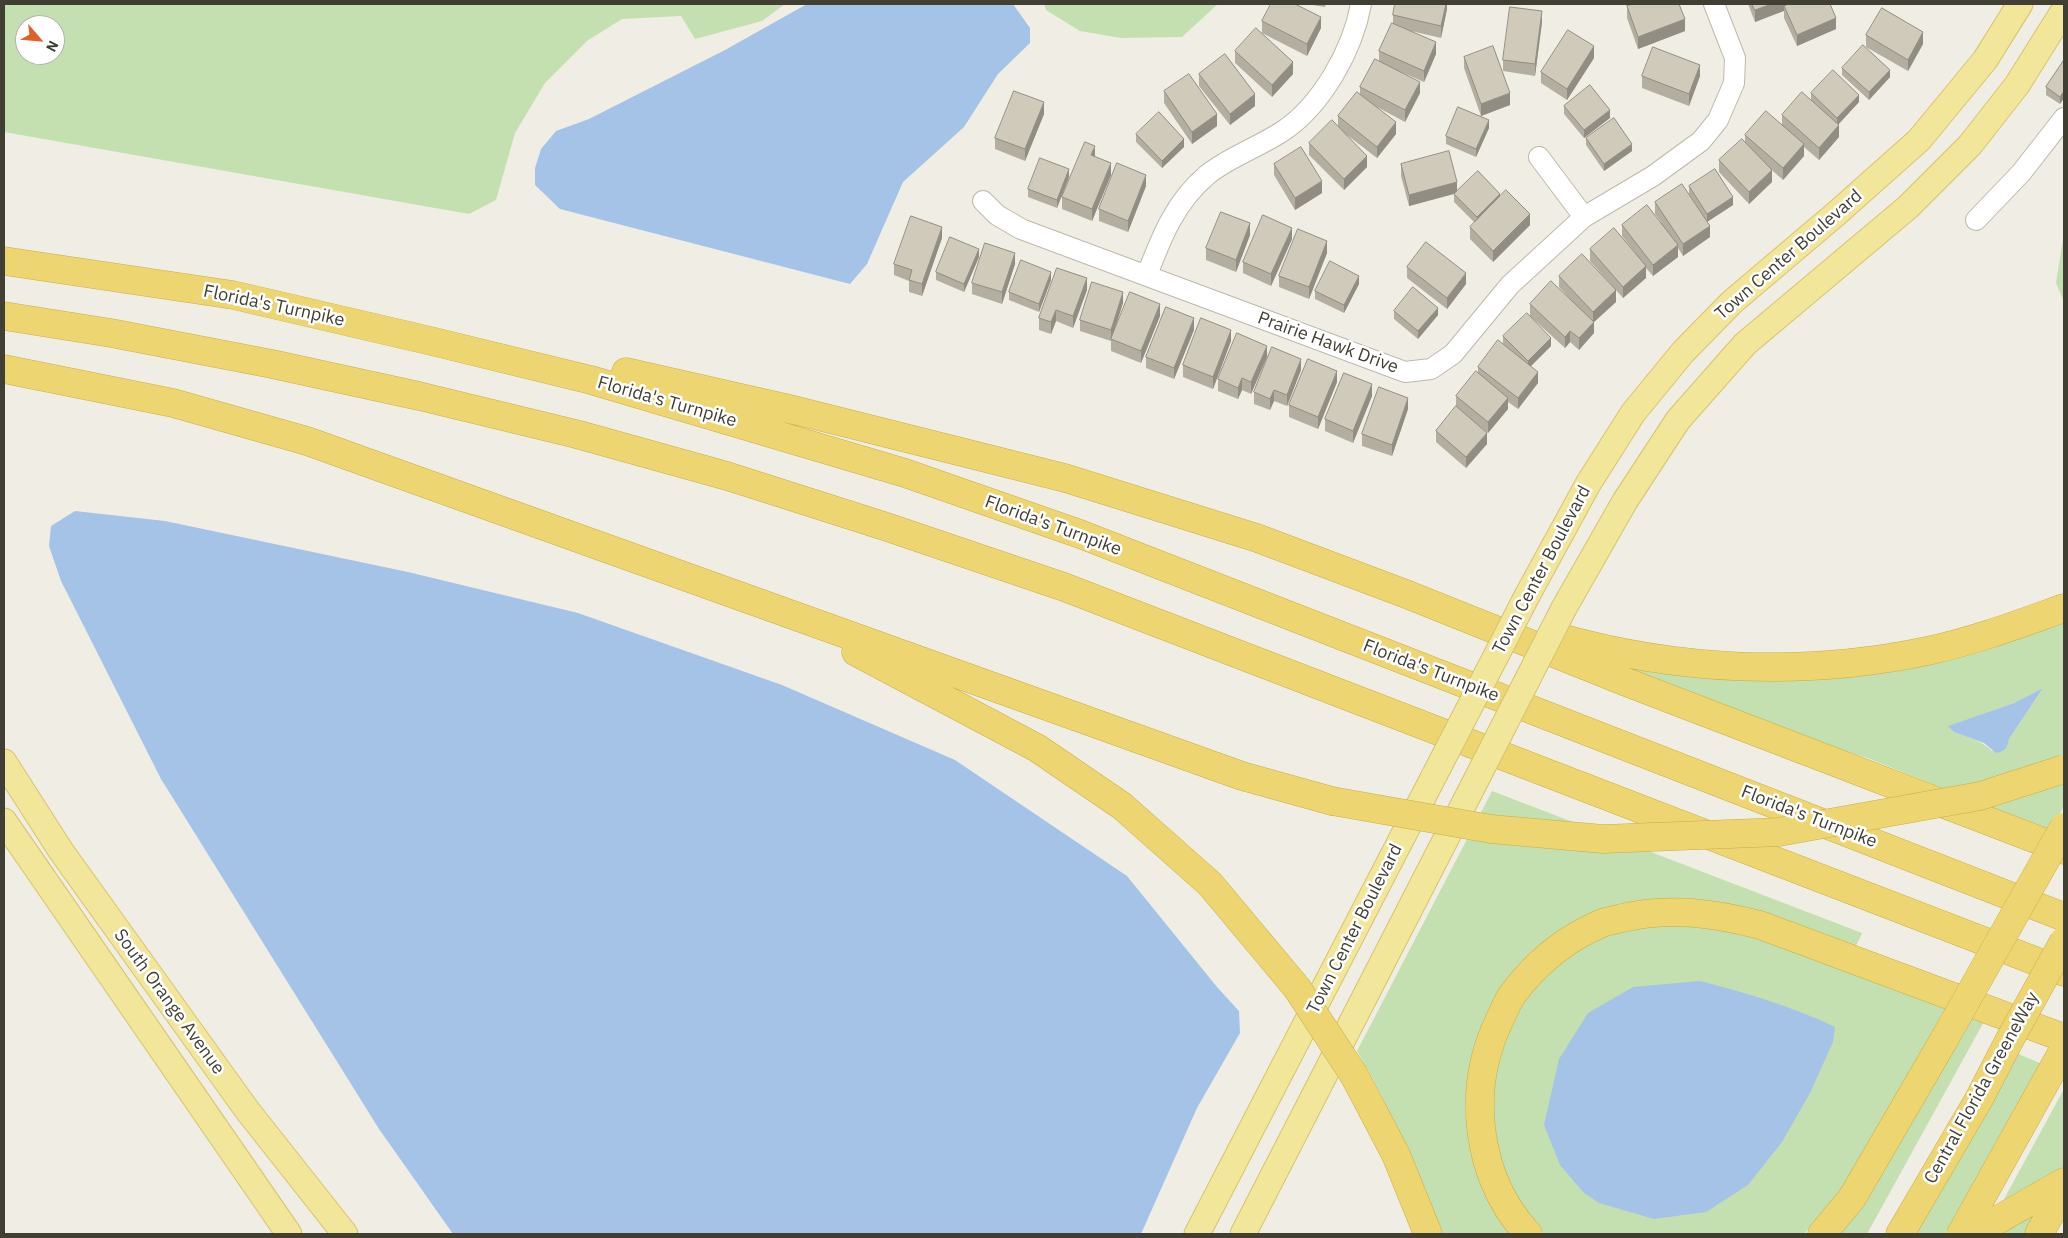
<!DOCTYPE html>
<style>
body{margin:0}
#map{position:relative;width:2068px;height:1238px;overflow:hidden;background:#f0eee4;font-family:"IBM Plex Sans",sans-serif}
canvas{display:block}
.frame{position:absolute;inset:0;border:5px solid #413e34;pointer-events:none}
.north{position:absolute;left:15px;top:15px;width:50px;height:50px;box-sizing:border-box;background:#fff;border:1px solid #b3b2ae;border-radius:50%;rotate:117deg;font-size:14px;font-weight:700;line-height:20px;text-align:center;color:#413e34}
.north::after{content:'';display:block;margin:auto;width:18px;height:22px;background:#e25f29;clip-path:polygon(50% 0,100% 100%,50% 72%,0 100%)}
</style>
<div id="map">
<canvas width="2068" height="1238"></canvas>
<div class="frame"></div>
<div class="north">N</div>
</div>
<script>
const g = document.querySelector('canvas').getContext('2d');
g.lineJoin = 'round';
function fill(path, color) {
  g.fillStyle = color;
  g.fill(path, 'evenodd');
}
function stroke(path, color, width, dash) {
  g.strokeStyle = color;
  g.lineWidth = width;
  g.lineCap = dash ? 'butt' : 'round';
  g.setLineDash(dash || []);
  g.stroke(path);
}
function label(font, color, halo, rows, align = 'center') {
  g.font = font + ' "IBM Plex Sans",sans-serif';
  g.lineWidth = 5;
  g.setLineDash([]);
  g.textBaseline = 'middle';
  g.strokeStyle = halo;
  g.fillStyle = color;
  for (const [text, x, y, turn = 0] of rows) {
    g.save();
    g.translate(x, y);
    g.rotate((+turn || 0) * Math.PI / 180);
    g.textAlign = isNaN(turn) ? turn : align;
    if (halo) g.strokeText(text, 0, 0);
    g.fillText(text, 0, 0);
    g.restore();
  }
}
const green = new Path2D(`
 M4 4H785L762 21 695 39 681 16 622 19 587 41 545 83 515 133 496 200 469 214 4 132ZM25 25H55V55H25Z
 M1044 4H1218L1182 37 1121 38 1080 31 1046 10Z
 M2064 233V302L2056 283Z
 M2064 620V806L2050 831 1870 759 1824 744 1617 666 1620 661 1698 672ZM2043 688 2009 739 1992 751C1980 738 1961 738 1949 726L2014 703Z
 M1492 791 1862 933 1856 946 1771 914 1657 900 1627 903 1598 913 1489 1011 1476 1042 1467 1083 1465 1108 1469 1145 1476 1171 1489 1201 1513 1234H1440C1417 1172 1391 1108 1357 1051Z
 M1672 922 1732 927 1951 1005 1840 1193 1804 1234H1544L1524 1212 1510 1188 1498 1155 1491 1123 1496 1062 1515 1014 1531 991 1553 968 1580 948 1613 932Z
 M1973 1014 1986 1018 1867 1234H1838Z
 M2007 1049 2042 1064 2017 1104 1945 1234H1906Z
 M2064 1089V1173L2030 1234H1985Z`);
const water = new Path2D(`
 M807 4H1013L1030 28V43L998 74 964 127 903 182 867 264 850 284 560 209 535 185V168L541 149 556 131 589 119 725 50Z
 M75 511 165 521 408 572 578 613 782 685 955 760 1127 876 1217 987 1239 1011 1240 1033 1197 1108 1141 1234H453L379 1129 161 779 61 581 49 546 51 526Z
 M2043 688 2009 739C2007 748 2006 751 1996 753L1984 743 1954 732 1948 726 2014 703Z
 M1700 981C1746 993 1792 1006 1835 1027L1833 1042 1811 1091 1782 1142 1748 1185 1706 1212 1654 1219 1599 1203 1583 1192 1560 1165 1544 1125 1559 1059 1588 1013 1633 987Z`);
const minor = new Path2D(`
 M1539 157 1584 217
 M983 201 997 215 1021 229 1405 372 1431 369 1453 354 1510 285 1584 217 1653 176 1701 141 1718 120 1734 83 1735 58 1714 4
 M1976 220 2021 173 2064 118
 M1147 275C1161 238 1175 202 1207 175 1229 157 1259 147 1283 131 1322 105 1353 49 1361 4`);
const major = new Path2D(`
 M1528 594 1588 484 1633 413 1683 352 1732 302 1837 213 1919 140 1985 60 2020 4
 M1564 608 1625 501 1678 420 1745 344 1908 207 1970 145 2017 85 2064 10
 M4 762 61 851 247 1110 345 1234
 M4 821 289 1234
 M1197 1234 1435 774
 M1243 1234 1472 788`);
const highway = new Path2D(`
 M4 261 233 295 431 341 591 380 905 473 1080 534 2064 917
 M4 316 111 333 272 364 419 396 576 434 727 476 887 527 1064 587 2064 972
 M4 369 173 403 307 441 1242 776 1332 801
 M626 372 798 411 1065 478 1257 538 1406 594 1626 682 2064 850
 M1554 636C1675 671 1803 677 1927 651 1974 641 2019 624 2064 608
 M856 652 1037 748 1122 806 1210 884 1297 988
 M1354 1075 1396 1155 1428 1234
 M1528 1234C1475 1176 1466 1088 1500 1019 1504 1011 1507 1002 1512 995 1535 964 1565 939 1600 924 1606 921 1615 920 1622 918 1669 907 1714 913 1760 925L2064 1038
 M1822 1234 1852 1198 1945 1038
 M1900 1234 1979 1099 2009 1041
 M1961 1234 2064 1049
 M1973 1234 2064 1182
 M2039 1234 2064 1190`);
const majorBridge = new Path2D(`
 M1435 774 1528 594
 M1472 788 1564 608`);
const highwayBridge = new Path2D(`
 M1332 801 1491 829 1603 839 1779 832 1980 796 2064 769
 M1297 988 1354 1075
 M1945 1038 2064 827
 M2009 1041 2064 941`);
const wall = new Path2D(`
 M1306 4H1326L1325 7Z
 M1447 4V9L1441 38 1411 31 1436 54 1424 82 1401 72 1420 93 1405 122 1377 107 1396 134 1377 158 1347 135 1367 167 1344 190 1309 155V143L1338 126V116L1360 94V87L1379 61V51L1393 23V15Z
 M1748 4H1830L1836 29 1797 46 1784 18V10L1755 22Z
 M1627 6 1685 31 1638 49 1627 18Z
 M1262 21 1321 28 1307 56 1262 33Z
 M1542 22 1535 76 1503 71V60Z
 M1866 35 1923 44 1908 71 1866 47Z
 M1235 51 1293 74 1272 97 1235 63Z
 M1464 57 1510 105 1481 116 1464 68Z
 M1594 58 1567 100 1541 83V72Z
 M2064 60V98L2060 104 2046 95V87Z
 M1842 68 1890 77 1869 100 1842 75Z
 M1199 74 1255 106 1230 125 1199 86Z
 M1642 76H1700L1689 106 1642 88Z
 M1164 91 1217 126 1192 144 1164 103Z
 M1811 93 1859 102 1838 124 1839 137 1819 160 1804 147V156L1783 180 1766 165 1772 182 1749 204 1719 172V160L1745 142V135L1782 124V115L1811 100Z
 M1564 106 1610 118 1584 138 1564 114Z
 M1044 114 1025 161 995 149V138Z
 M1489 128 1476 157 1446 144V136Z
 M1136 134 1184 147 1162 168 1136 142Z
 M1586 138 1632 151 1604 171 1586 145Z
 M1095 157 1111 175 1092 221 1062 209V197Z
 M1274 164 1322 193 1295 210 1274 175Z
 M1401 164 1457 192 1500 197 1530 225 1493 262 1470 239V227L1475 223 1454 202V194L1409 206 1401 176Z
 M1069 177 1057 208 1028 197V189Z
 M1146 186 1128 232 1099 221V209Z
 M1689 186 1733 205 1707 222 1710 237 1683 256 1678 248V257L1653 276 1646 268V278L1623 298 1590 261V249L1636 254 1622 236V225L1661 222 1655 214V202L1696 205 1689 194Z
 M1250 235 1236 272 1206 260V248Z
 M942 238 922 296 909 292V281L894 275V264Z
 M1292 239 1271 286 1243 273V262Z
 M1327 253 1309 299 1279 287V276Z
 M979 257 964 292 936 280V272Z
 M1015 264 1002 304 972 294V283Z
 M1407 267 1466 284 1447 309 1407 278Z
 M1559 276 1616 302 1594 322V333L1579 350 1570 342 1565 348 1530 316V304L1570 299 1559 287Z
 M1051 280 1039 312 1009 300V292Z
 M1359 284 1344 313 1315 299V291Z
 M1087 290 1073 328 1056 321 1051 334 1039 330V318Z
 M1123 303 1112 336 1160 316 1141 363 1111 351V340V341L1080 331V320Z
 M1394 311 1438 315 1418 339 1394 319Z
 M1194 330 1174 379 1146 368V357Z
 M1503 336 1551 346 1531 366 1538 383 1518 409 1508 402V409L1488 433 1475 423 1487 444 1466 468 1436 442V431L1456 407V396L1478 373V367L1506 347 1503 344Z
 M1231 341 1213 389 1183 377V365Z
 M1267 357 1251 394 1242 390 1238 399 1218 391V379Z
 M1301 370 1287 406 1274 401 1270 410 1254 404V392Z
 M1337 382 1318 429 1289 417V405Z
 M1372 396 1353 443 1325 431V419Z
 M1408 409 1392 456 1362 446V434Z`);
const shadedWall = new Path2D(`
 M1446 4H1447V9L1441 38V26Z
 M1772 4H1802L1784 6V11L1755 22V10Z
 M1542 11V22L1535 76V64Z
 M1321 17V28L1307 56V44Z
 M1836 18V29L1797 46V35Z
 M1685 19V31L1638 49V37Z
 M1923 32V44L1908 71V60Z
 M1436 42V54L1424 82V71Z
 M1594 46V58L1567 100V89Z
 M1293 62V74L1272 97V85Z
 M1700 65V76L1689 106V94Z
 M1890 70V77L1869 100V92Z
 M1420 82V93L1405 122V110Z
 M2064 91V98L2060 104V97Z
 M1510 93V105L1481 116V104Z
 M1255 94V106L1230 125V114Z
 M1859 95V102L1837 126V118Z
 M1044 102V114L1025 161V149Z
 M1610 110V118L1584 138V130Z
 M1217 114V126L1192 144V132Z
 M1489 120V128L1476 157V149Z
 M1396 122V134L1377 158V147Z
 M1839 125V137L1819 160V148Z
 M1184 139V147L1162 168V161Z
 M1632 144V151L1604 171V164Z
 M1804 144V156L1783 180V168Z
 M1095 146V158L1091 155Z
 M1367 156V167L1344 190V179Z
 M1111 163V175L1092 221V209Z
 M1069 169V177L1057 208V200Z
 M1772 170V182L1749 204V192Z
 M1146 175V186L1128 232V221Z
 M1322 181V193L1295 210V198Z
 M1457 182V193L1409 206V195Z
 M1500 194V202L1477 225V217Z
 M1733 197V205L1707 222V214Z
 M1530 214V225L1493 262V251Z
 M1250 223V235L1236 272V260Z
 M1710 226V237L1683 256V244Z
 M942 227V238L922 296V284Z
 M1292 228V239L1271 286V274Z
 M1327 241V253L1309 299V287Z
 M1678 245V257L1653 276V265Z
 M979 249V257L964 292V284Z
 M1015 253V264L1002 304V292Z
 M1646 266V278L1623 298V287Z
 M1051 272V280L1039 312V304Z
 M1466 273V284L1447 309V298Z
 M1359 276V284L1344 313V305Z
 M1087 278V290L1073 328V316Z
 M1616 290V302L1594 322V333L1579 350V338L1593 323V312Z
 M1123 292V303L1111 341V330Z
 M1160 304V316L1141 363V351Z
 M1438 308V315L1418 339V331Z
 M1056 310V321L1051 334V322Z
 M1194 318V330L1174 379V368Z
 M1231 330V341L1213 389V377Z
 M1570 331V342L1565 348V337Z
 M1551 338V346L1528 369V361Z
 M1267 346V357L1251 394V382Z
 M1301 359V370L1287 406V395Z
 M1337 371V382L1318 429V417Z
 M1538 372V383L1518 409V398Z
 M1242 378V390L1238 399V388Z
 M1372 384V396L1353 443V431Z
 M1274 390V401L1270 410V399Z
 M1408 398V409L1392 456V445Z
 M1508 398V409L1488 433V422Z
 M1487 433V444L1466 468V457Z`);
const building = new Path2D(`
 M1271 4H1295L1321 17 1307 44 1262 21Z
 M1395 4H1446L1441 26 1393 15Z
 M1634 4H1679L1685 19 1638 37 1627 6Z
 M1752 4H1772L1755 10Z
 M1789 4H1830L1836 18 1797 35 1784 6Z
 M1510 7 1542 11 1535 64 1503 60Z
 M1882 8 1923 32 1908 60 1866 35Z
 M1392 23 1436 42 1424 71 1379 51Z
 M1256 28 1293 62 1272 85 1235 51Z
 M1568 30 1594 46 1567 89 1541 72Z
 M1863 45 1890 70 1869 92 1842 68Z
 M1493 46 1510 93 1481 104 1464 57Z
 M1653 47 1700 65 1689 94 1642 76Z
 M1225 54 1255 94 1230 114 1199 74Z
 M1375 59 1420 82 1405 110 1360 87Z
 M2064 60V91L2060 97 2046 87Z
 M1833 70 1859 95 1837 118 1811 93Z
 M1189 74 1217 114 1192 132 1164 91Z
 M1590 85 1610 110 1584 130 1564 106Z
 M1014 91 1044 102 1025 149 995 138Z
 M1357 92 1396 122 1377 147 1338 116Z
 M1802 92 1839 125 1819 148 1782 115Z
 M1458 107 1489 120 1476 149 1446 136Z
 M1766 111 1804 144 1783 168 1745 135Z
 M1159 112 1184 139 1162 161 1136 134Z
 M1614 118 1632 144 1604 164 1586 138Z
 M1332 120 1367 156 1344 179 1309 143Z
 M1742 139 1772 170 1749 192 1719 160Z
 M1085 142 1095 146 1091 155 1111 163 1092 209 1062 197Z
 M1301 147 1322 181 1295 198 1274 164Z
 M1449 151 1457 182 1409 195 1401 164Z
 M1040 158 1069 169 1057 200 1028 189Z
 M1117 163 1146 175 1128 221 1099 209Z
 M1715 169 1733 197 1707 214 1689 186Z
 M1478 171 1500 194 1477 217 1454 194Z
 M1682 184 1710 226 1683 244 1655 202Z
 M1506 190 1530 214 1493 251 1470 227Z
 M1647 205 1678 245 1653 265 1622 225Z
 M1221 212 1250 223 1236 260 1206 248Z
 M1263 215 1292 228 1271 274 1243 262Z
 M911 216 942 227 922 284 909 280 912 270 894 264Z
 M1614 228 1646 266 1623 287 1590 249Z
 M1298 229 1327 241 1309 287 1279 276Z
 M950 237 979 249 964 284 936 272Z
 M1426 242 1466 273 1447 298 1407 267Z
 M985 243 1015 253 1002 292 972 283Z
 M1582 254 1616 290 1593 312 1559 276Z
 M1021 260 1051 272 1039 304 1009 292Z
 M1330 261 1359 276 1344 305 1315 291Z
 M1057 268 1087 278 1073 316 1056 310 1051 322 1039 318Z
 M1551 281 1594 322 1579 338 1570 331 1565 337 1530 304Z
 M1092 282 1123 292 1111 330 1080 320Z
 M1413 287 1438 308 1418 331 1394 311Z
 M1130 292 1160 304 1141 351 1111 339Z
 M1166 307 1194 318 1174 368 1146 357Z
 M1527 313 1551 338 1528 361 1503 336Z
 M1201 318 1231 330 1213 377 1183 365Z
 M1237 333 1267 346 1251 382 1242 378 1238 388 1218 379Z
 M1498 340 1538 372 1518 398 1478 367Z
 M1272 347 1301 359 1287 395 1274 390 1270 399 1254 392Z
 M1308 359 1337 371 1318 417 1289 405Z
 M1476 371 1508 398 1488 422 1456 396Z
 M1344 373 1372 384 1353 431 1325 419Z
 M1379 387 1408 398 1392 445 1362 434Z
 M1456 406 1487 433 1466 457 1436 431Z`);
const streetNames = [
 ["Town Center Boulevard",1789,255,-41],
 ["Florida's Turnpike",274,306,12],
 ["Prairie Hawk Drive",1328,343,20],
 ["Florida's Turnpike",667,402,16],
 ["Florida's Turnpike",1053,526,20],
 ["Town Center Boulevard",1542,570,-62],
 ["Florida's Turnpike",1431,671,21],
 ["Florida's Turnpike",1809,817,21],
 ["Town Center Boulevard",1355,929,-63],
 ["South Orange Avenue",169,1002,54],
 ["Central Florida GreeneWay",1982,1088,-61]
];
fill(green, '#c4e0b0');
fill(water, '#a5c3e7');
stroke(minor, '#bdb9aa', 22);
stroke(major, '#d5c46c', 27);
stroke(highway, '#cbac43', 29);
stroke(minor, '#fff', 20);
stroke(major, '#f2e69a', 25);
stroke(highway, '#edd671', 28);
stroke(majorBridge, '#d5c46c', 27, []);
stroke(highwayBridge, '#cbac43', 29, []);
stroke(majorBridge, '#f2e69a', 25);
stroke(highwayBridge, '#edd671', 28);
fill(wall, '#b3aea0');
fill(shadedWall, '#928d82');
fill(building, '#d0caba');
stroke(building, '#928d82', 1);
label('18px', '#413e34', '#fff', streetNames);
</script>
